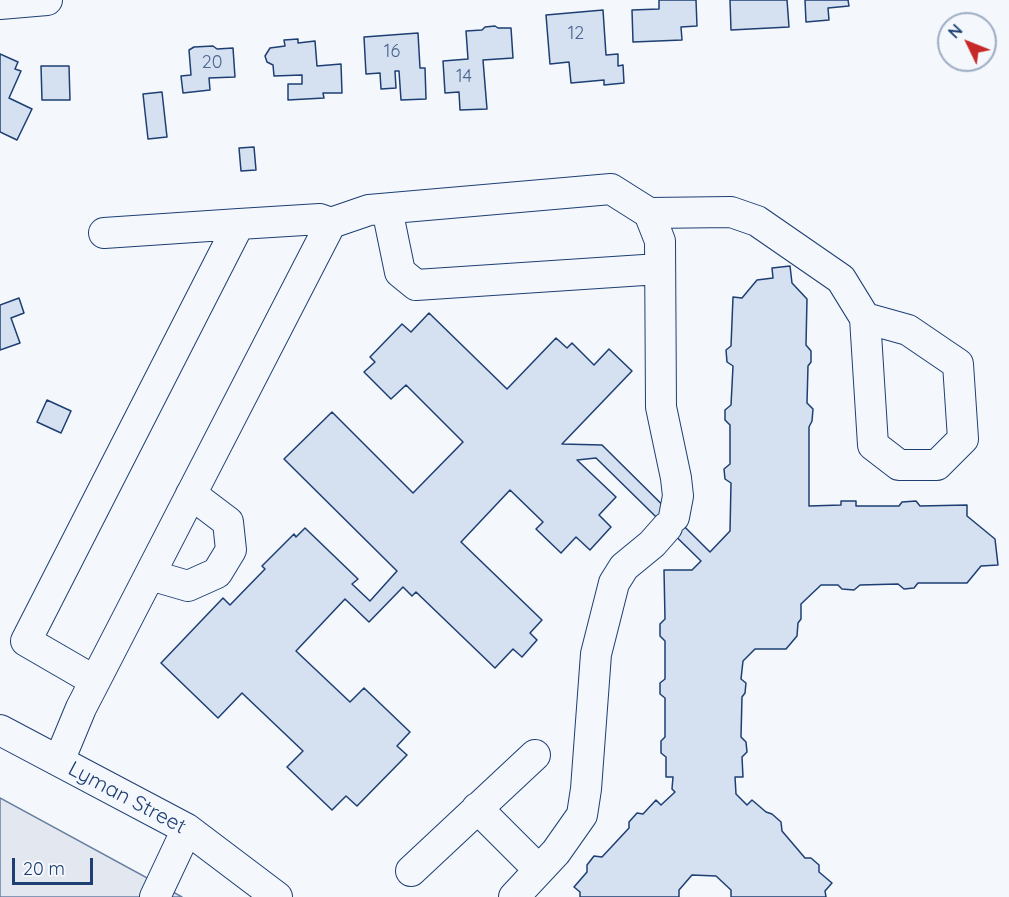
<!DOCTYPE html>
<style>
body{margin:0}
#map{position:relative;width:1009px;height:897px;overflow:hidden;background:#f4f7fb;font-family:Quicksand,sans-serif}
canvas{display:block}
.north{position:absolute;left:937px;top:12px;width:60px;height:60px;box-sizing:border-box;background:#f4f7fb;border:2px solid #9eadc5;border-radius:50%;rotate:313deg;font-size:16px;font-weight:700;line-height:24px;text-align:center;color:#1d3f73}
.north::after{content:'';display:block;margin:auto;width:21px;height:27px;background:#c62828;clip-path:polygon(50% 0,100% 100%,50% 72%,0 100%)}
.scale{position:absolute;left:12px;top:858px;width:81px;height:27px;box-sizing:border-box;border:3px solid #1d3f73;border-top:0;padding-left:8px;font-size:18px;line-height:21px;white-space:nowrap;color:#1d3f73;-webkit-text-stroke:4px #f4f7fb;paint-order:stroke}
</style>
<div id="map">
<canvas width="1009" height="897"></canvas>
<div class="north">N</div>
<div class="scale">20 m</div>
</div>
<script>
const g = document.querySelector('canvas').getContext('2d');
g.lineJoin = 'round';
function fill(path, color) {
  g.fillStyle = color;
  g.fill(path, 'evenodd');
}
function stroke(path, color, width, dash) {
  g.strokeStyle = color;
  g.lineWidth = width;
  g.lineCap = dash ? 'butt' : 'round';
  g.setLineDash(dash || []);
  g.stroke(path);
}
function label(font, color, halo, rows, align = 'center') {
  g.font = font + ' Quicksand,sans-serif';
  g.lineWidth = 4.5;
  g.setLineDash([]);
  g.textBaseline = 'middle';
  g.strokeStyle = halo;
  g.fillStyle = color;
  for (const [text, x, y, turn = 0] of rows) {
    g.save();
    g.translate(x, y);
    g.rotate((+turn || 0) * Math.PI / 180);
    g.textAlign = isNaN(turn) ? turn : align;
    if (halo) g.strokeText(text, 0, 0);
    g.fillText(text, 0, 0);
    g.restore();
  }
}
const parking = new Path2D(`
 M0 798 182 897H0Z`);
const building = new Path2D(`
 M659 0H696L697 26 681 27 682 40 633 42 632 10 659 9Z
 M730 0H787L789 27 731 30Z
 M805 0H848L849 6 828 8 829 20 806 22Z
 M603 10 606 55 618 54V66L623 65 624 83 604 85V80L571 83 569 62 550 64 546 15Z
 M495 26 498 28H511L513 58 483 60 487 109 460 110 459 92 445 93 443 61 468 59 466 31 482 30 485 27Z
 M418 33 420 68H425L426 99 401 100 399 71H395L396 88 381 89 380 73 366 74 364 37Z
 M298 39V43L315 41 317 66 341 64 342 93H323L324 98 288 100V84H302V75L274 76 273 65 267 62 265 56 270 48 285 46 284 40Z
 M213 46 217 49 233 48 235 77 209 78 210 90 183 93 181 76 191 75 189 50 194 47Z
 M0 54 18 62 15 69 21 71 9 98 32 109 17 140 0 132Z
 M41 66H69L70 100H42Z
 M162 92 167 137 148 139 143 94Z
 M254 147 256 170 241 171 239 148Z
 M790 266 792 283 807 299 806 345 811 351V362L808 366 807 403 813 409 812 421 809 427V506L841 505V501H856V506H899L902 502 916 501 920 506 967 505V516L995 539 998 565 981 566 967 583H918L914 588 904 589 898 584 860 585 854 590 842 589 838 585H821L801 604V619L798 623 797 636 786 649H755L743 661 741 679 746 683 745 693 742 697 741 737 746 742 747 752 742 757 743 777H735L736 794 747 805 752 800 766 812 772 814 781 822 782 831 805 858H811L819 865V872L832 883 825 891 826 897H731V890L716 876 692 875 679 890V897H580V892L574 887 587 872V865L594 856 602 857 629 828V822L637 813 643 814 656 800 661 805 675 792 672 789 673 777H666V757L661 753V741L665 737V698L660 694V683L665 679V641L660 636V624L665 619 664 570H692L701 561 596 458 577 460 616 497 599 515 611 527 590 550 576 537 561 553 536 529 543 522 510 490 461 542 542 620 530 633 537 640 522 657 513 649 495 668 416 592 412 596 403 587 369 622 345 599 296 651 350 702 364 688 410 732 397 746 407 755 357 806 346 796 332 810 287 767 303 751 242 693 218 718 161 663 223 598 230 605 265 569 262 566 294 534 296 537 305 528 358 579 352 584 370 601 397 571 284 459 332 412 413 493 463 442 406 385 391 399 364 372 375 362 370 357 402 324 411 332 429 313 507 389 556 338 567 348 572 343 594 365 609 349 632 371 562 444 602 445 710 552 730 531 731 483 725 479 724 469 730 464V425L725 420V410L731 405 733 366 727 362 726 350 731 346 733 297 742 298 757 280 773 278 772 268Z
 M19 298 24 313 11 318 20 343 0 350V305Z
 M47 400 71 411 61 433 37 422Z`);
const minor = new Path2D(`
 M0 4 47 0
 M387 209 400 272 416 285 659 269
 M649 213 731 212 757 221 841 279 865 318 873 445 899 465H937L963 439 958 364 908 330 865 318
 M331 223 369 210 611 189 649 213 660 241 661 407 676 478 678 496 674 517
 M104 233 239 224
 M150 575 188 586 217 573 231 550 228 522 191 494
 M0 730 187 829 277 897
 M59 761 81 708 95 681 331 223 320 219 239 224 26 641 95 681
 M477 808 539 870
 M411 871 535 755
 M155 897 187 829
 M514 897 556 852 582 815 586 789 596 654 614 583 624 567 652 544 667 527`);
const numberNames = [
 ["12",576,34],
 ["16",392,52],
 ["20",212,63],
 ["14",464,77]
];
const streetNames = [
 ["Lyman Street",127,798,28]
];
fill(parking, '#e3e8f0');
stroke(parking, '#687fa3', 1.5);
fill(building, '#d5e0f0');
stroke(building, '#1d3f73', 1.5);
stroke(minor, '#1d3f73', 32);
stroke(minor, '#f4f7fb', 30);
label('18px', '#4b6792', null, numberNames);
label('21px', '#1d3f73', '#f4f7fb', streetNames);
</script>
